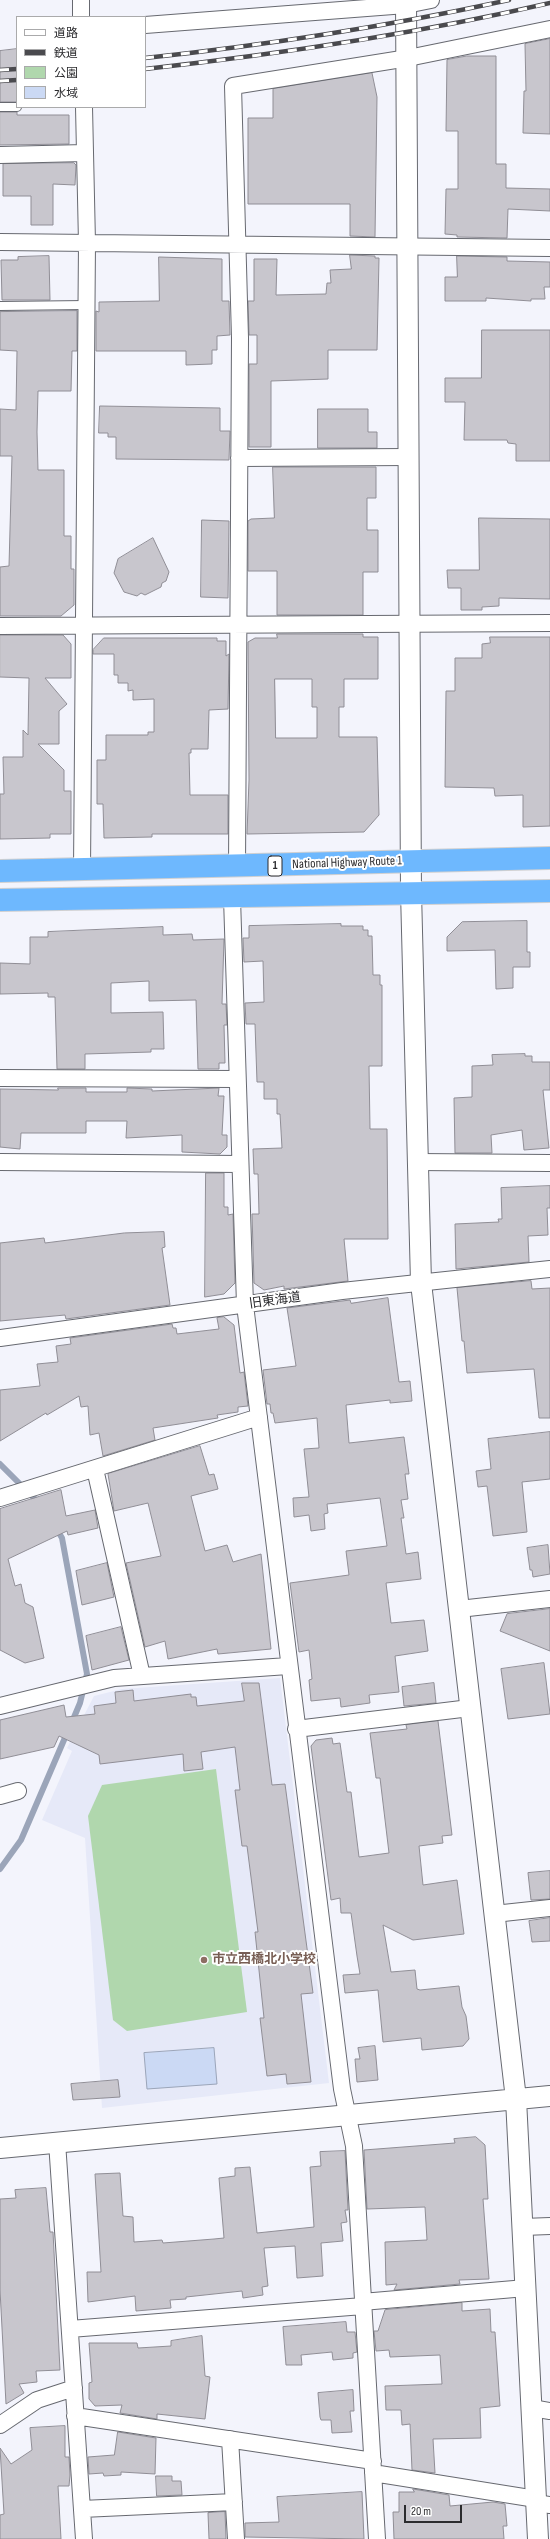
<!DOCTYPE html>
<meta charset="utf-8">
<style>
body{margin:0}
#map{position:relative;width:550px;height:2539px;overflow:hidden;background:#f3f4fc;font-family:"Sofia Sans Condensed","Noto Sans JP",sans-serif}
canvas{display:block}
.legend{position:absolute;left:16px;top:16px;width:130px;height:92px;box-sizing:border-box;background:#fff;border:1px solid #aaaaab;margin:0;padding:5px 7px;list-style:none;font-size:12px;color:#2b2b2e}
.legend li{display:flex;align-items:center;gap:8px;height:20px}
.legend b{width:20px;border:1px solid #aaaaab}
.scale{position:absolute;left:404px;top:2505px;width:58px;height:18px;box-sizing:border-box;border:2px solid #2b2b2e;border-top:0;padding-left:5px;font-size:12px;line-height:14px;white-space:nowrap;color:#2b2b2e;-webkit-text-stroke:3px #fff;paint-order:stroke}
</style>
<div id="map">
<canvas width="550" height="2539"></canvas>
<ul class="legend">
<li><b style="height:5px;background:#fff"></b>道路</li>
<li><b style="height:5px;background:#4a4a4e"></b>鉄道</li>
<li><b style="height:11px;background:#b0d7ad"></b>公園</li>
<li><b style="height:11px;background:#cbd9f4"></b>水域</li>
</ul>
<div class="scale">20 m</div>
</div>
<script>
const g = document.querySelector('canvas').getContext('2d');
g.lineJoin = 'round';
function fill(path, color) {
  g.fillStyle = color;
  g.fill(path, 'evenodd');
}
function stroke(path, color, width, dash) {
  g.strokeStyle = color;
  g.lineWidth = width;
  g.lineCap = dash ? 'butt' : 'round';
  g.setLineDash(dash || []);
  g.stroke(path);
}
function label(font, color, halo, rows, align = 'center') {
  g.font = font + ' "Sofia Sans Condensed","Noto Sans JP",sans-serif';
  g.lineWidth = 4;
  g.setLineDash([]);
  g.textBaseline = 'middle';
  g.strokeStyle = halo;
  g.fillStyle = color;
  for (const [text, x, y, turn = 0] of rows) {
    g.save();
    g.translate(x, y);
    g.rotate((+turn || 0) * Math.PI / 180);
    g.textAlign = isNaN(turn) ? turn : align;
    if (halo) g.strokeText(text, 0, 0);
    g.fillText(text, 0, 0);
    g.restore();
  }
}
const built = new Path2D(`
 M280 1678 329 2083 102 2108 85 1838 42 1820 72 1751 67 1748 94 1696 122 1689Z`);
const green = new Path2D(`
 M216 1769 247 2012 127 2031 113 2020 88 1816 102 1785Z`);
const water = new Path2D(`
 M214 2048 217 2084 147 2089 144 2053Z`);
const stream = new Path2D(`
 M0 1464 40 1504
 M56 1528 62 1538 87 1674 80 1703 72 1722
 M0 1869 21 1840 67 1733`);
const building = new Path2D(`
 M550 39V134L523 133 524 91H526L525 44Z
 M17 49V102H0V51Z
 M467 56H496V164H506V188L550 189V211L508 209 507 238 457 237V235L445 234 446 189H458V131H446L447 60Z
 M372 73 377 97 375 237 350 236V204H248V118H273V89Z
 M0 112H17V115H69V144L0 145Z
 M74 163 76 165 75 185 53 184V225H31V196H3V164Z
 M350 255 375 256V258H379L377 350H328V379L271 381V447H249V364H257V335H249L248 301H254V259H277L276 295 326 294 327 283H331L330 270 351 269Z
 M49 256 50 300H2L1 260H18V257Z
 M457 256 507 257V261L550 262V287H544L545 299H531V301L486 298V301H445V277H457Z
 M159 257 222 259V301H229L230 335 217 336V350H212V364L186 365V351H96V311L99 312V302L159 301Z
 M77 311V351H72L71 391H38L37 432 38 470H64V536H71V569H74V605L61 616H0V567L9 566 12 456H0V409L16 410 17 351 0 350V312Z
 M482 330H550V461H516V444L508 443 507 440H464L465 402H445V378H481Z
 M100 406 220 408V431H230L229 460 116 459V437H108V433H99Z
 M318 409H368V432H377V448H318Z
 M273 467H376V498H367V530H378V572H363V615H277V571H248V521L251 519 274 518Z
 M479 518 550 519V599L499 598V606L482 607V610H461V588H448L447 570H479Z
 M202 520 229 521 228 598 201 597Z
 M153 538 169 572 166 581 162 583 161 587 145 595 141 593 137 596 124 592 114 573 118 559Z
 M277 634H363V637H378V679H344V707H339V737H377L379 815 364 832 247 834 249 780 248 642 255 638H277ZM275 679H312V707H317V738H276Z
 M0 635H63L71 644V678H45L67 704 59 711V744H38L64 770V791H71V834H50V838L0 839V794H4L3 757H23V730L28 735 29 678 0 677Z
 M490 637H550V826L523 827V795L495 796 494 788 445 787 446 691H455V658H482V644L490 643Z
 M104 638H217V641H226V656L229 654 228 709 209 710 208 749H191V753H189L190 795H228V834H152V837L104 838 103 804H97V760H106V735H148V732H154V699L133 700V690L128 691V683H118V675H114V654H93V650Z
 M527 921V952H530V967H513V988L496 989 495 950 447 951V937L462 922Z
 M341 924V926H363V930H368V936H372L373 975H380V985H382V1066H369L370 1129H387L388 1239H344L348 1281 284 1289V1286L264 1290 254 1283 252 1214H259L258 1174H254L253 1149 282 1148 280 1114H277V1099H264V1082H257L255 1024H246L245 1003 264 1002 263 961 244 962 243 938H249V926Z
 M163 927V935L192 934 193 940 224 939 222 1004H226L227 1025H224L225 1063H219V1069H198L196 1000 149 1001V981L111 983V1013L163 1012 164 1049H151V1052L85 1054V1069H57L55 997H48V993L0 994V963L30 964V937H48V932Z
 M525 1054V1056H532V1062H550V1090H543L549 1148 524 1150 522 1130 491 1135 492 1153H455L454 1098 472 1097V1066L493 1065 492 1055Z
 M58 1088H86V1092H127V1088L152 1089V1091L219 1088 218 1096H224L222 1135H227V1147L220 1154 182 1152V1135L126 1138 127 1121H86V1133H21L20 1149 0 1147V1089L58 1090Z
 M206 1173H224V1207H228V1215L233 1214 235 1283 224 1294 205 1297Z
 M550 1186V1208H547L548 1235 528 1236 529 1262 456 1269 455 1224 499 1222 498 1219H502L501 1188Z
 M164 1232 165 1247 162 1248 170 1305 66 1319 65 1315 0 1321V1243L44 1238 45 1243 124 1233Z
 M531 1281 532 1289 550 1288V1418H539L534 1369 467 1373 464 1341H462L457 1288Z
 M388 1298 399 1382 410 1381 412 1401 390 1403V1400L346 1405 349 1443 404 1437 409 1474H405L408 1499 401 1500 404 1518H401L406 1554 418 1552 421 1579 386 1583 391 1623 424 1620 428 1651 395 1656 399 1692 369 1695 370 1703 341 1707 340 1698 311 1701 309 1680 312 1679 309 1650 299 1652 290 1583 349 1575 346 1551 387 1546 380 1498 327 1504 328 1513 324 1514 325 1529 311 1531 309 1515 294 1517 293 1498 309 1497 304 1449 319 1448 317 1418 275 1423 273 1413H271L270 1404H267L263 1370 296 1366 287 1308 350 1300 351 1303Z
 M224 1317 234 1325 240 1373 244 1372 248 1406 238 1407V1412L217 1415 218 1418 153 1428 155 1440 103 1456 99 1433 90 1435 88 1406 81 1407 79 1396 47 1415 46 1413 0 1441V1390L40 1386 37 1364 58 1362 56 1346 71 1344 70 1338 172 1324 173 1328H176L177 1334 219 1329 217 1318Z
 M550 1432V1479L522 1482 527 1532 493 1536 487 1486 478 1487 476 1471 491 1469 488 1439Z
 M200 1446 209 1475 214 1474 218 1489 191 1496 205 1551 227 1545 233 1562 261 1554 271 1649 218 1654 217 1649 168 1659 165 1641 145 1647 126 1563 161 1556 148 1503 114 1511 108 1474Z
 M61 1490 66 1516 95 1510 98 1528 68 1535 67 1531 8 1559 15 1586 21 1584 25 1603 33 1607 44 1658 25 1663 0 1650V1509Z
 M548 1545 550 1574 533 1577 532 1570H530L527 1548Z
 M107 1563 114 1597 82 1605 76 1571Z
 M550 1609V1651L500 1631 507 1614Z
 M121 1627 129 1660 92 1670 86 1636Z
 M544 1663 550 1714 508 1719 501 1669Z
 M242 1683H259L272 1785 285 1784 313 1993 301 1994 311 2082 287 2084 286 2074 267 2076 260 2018H264L255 1932H258L247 1846H242L235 1790H240L235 1747 201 1752 203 1769 184 1771 183 1754 100 1764 99 1755 59 1736 54 1747 0 1759V1720L64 1705 66 1717 95 1714 94 1706 116 1703 115 1692 133 1690 134 1701 191 1694V1697H196L197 1706 244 1701Z
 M434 1683 436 1703 404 1706 402 1687Z
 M438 1721 452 1835 442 1836 443 1843 419 1846 423 1885 457 1880 464 1934 413 1940 383 1925 391 1972 415 1970 417 1989 420 1990 459 1986 462 2007 466 2016 469 2039 463 2046 422 2050 421 2038 383 2042 378 1990 345 1993 343 1975 360 1974 357 1956 351 1913H341L340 1898 331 1900 311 1746 316 1740 332 1738 333 1744 340 1743 347 1792H351L359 1857 389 1853 380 1778H376L370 1733 407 1729 406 1725Z
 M550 1871V1899L531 1900 528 1873Z
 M550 1918V1941L532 1942 529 1921Z
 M375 2046 378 2080 357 2082 355 2059H360L358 2048Z
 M118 2080 120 2097 73 2100 71 2084Z
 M476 2137 485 2145 488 2199H483L489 2279 459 2280 460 2284 394 2290 397 2284 386 2285 385 2242 427 2240 425 2207 367 2209 364 2150 455 2143 454 2139Z
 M345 2151 348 2210H345L347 2222 341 2223 343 2241 321 2243 323 2276 297 2278 295 2246 264 2248 268 2286 262 2287 263 2295 243 2298 242 2291 186 2297V2299L170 2300 171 2308 136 2311 135 2296 88 2302 87 2272H101L95 2174 120 2173 123 2216 133 2217 134 2242 162 2240 163 2243 214 2239 224 2238 219 2178 235 2176V2168L250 2167 257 2233 314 2227 310 2167 321 2166 320 2152Z
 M46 2188 50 2232H53L60 2370 36 2371 37 2382 19 2384 24 2393 6 2404 0 2290V2199L16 2198 15 2190Z
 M462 2303V2311L490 2309 491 2332H495L500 2406 480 2408 481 2438 433 2439 435 2473 412 2470 410 2424 402 2425 401 2410H386L385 2386 442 2384 440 2355 390 2357 389 2350 376 2351 374 2331H378L385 2310Z
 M346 2322 347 2332H355L357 2352 353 2353V2358L333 2360 332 2352 301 2355 302 2365H286L283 2327Z
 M202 2336 205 2376 210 2377 205 2419 157 2414V2419L120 2413 122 2405 95 2406 89 2399V2383L92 2382 89 2343H137L138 2348 171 2346V2341Z
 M353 2390 354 2411H350L352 2432 332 2433 331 2420H321L320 2417 318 2393Z
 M65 2426V2457H69L70 2475 69 2486H58L61 2539H0V2515L4 2514 0 2448 11 2464 32 2450 30 2428Z
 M118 2432 156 2438 155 2474 121 2472V2475L104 2476 103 2473 89 2474 88 2457 114 2455Z
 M156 2476H172V2481H181L182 2495 157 2496Z
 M413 2489 449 2495 450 2506 493 2502 505 2504 507 2526H503L504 2539H394L393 2512H399V2492H414Z
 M362 2492 364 2539 245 2537V2523L279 2522 277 2497Z
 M225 2512 226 2539H209L208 2513Z`);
const service = new Path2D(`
 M0 107H17
 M0 306 86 305`);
const minor = new Path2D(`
 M81 17V0
 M145 25 406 5 431 0
 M0 155 85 153
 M0 242 550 248
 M239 458 408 457
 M0 626 550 623
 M237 867 240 338 233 86 408 58 550 29
 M82 869 87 243 84 107
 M232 898 245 1305 342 2089 354 2146 377 2539
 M0 1078 237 1079
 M0 1162 240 1164
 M416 1162 550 1163
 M0 1338 342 1291 550 1269
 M95 1469 142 1676
 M0 1498 259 1417
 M459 1609 550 1599
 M0 1706 114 1678 288 1666
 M296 1729 470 1708
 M0 1796 18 1791
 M494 1914 550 1908
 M57 2142 84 2539
 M523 2227 550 2226
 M362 2302 526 2288
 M70 2329 363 2306
 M532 2408 550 2411
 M75 2416 373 2461
 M0 2425 37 2400 74 2388
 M230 2439 236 2539
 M373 2473 536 2499
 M536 2503 550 2505
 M82 2509 234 2502`);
const tertiary = new Path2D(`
 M406 0 411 892 421 1283 516 2099 538 2539
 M0 2148 550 2096`);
const trunk = new Path2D(`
 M0 871 550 858
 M0 900 550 891`);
const rail = new Path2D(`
 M145 58C268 45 389 26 509 0
 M145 69C281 54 416 34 550 3
 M0 70 17 69
 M0 81 17 80`);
const markers = [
 [204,1960,4,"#8d6e63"]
];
const shields = [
 [275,866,14]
];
const shieldNames = [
 ["1",275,866]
];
const streetNames = [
 ["National Highway Route 1",347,863,-2],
 ["旧東海道",275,1301,-8]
];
const educationNames = [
 ["市立西橋北小学校",212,1960]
];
fill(built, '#e6e9f8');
fill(green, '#b0d7ad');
fill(water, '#cbd9f4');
stroke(water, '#9ba5b9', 1);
stroke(stream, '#9ba5b9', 6);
fill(building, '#c8c6cd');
stroke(building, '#908e96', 1);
stroke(service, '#676970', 10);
stroke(minor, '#676970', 18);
stroke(tertiary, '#676970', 22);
stroke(trunk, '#d0d0d1', 24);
stroke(service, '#fff', 8);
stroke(minor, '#fff', 16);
stroke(tertiary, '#fff', 20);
stroke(trunk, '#6eb8fe', 22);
stroke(rail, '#4a4a4e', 4.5);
stroke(rail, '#fff', 3, [9]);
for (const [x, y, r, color] of markers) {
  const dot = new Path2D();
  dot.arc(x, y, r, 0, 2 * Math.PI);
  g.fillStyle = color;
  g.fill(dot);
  stroke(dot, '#fff', 1.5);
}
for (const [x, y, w] of shields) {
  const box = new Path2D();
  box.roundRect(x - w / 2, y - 10, w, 20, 3);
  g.fillStyle = '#fff';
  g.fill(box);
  stroke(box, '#2b2b2e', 1);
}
label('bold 12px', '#2b2b2e', null, shieldNames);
label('13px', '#2b2b2e', '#fff', streetNames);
label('bold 13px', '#785e54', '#fff', educationNames, 'left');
</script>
